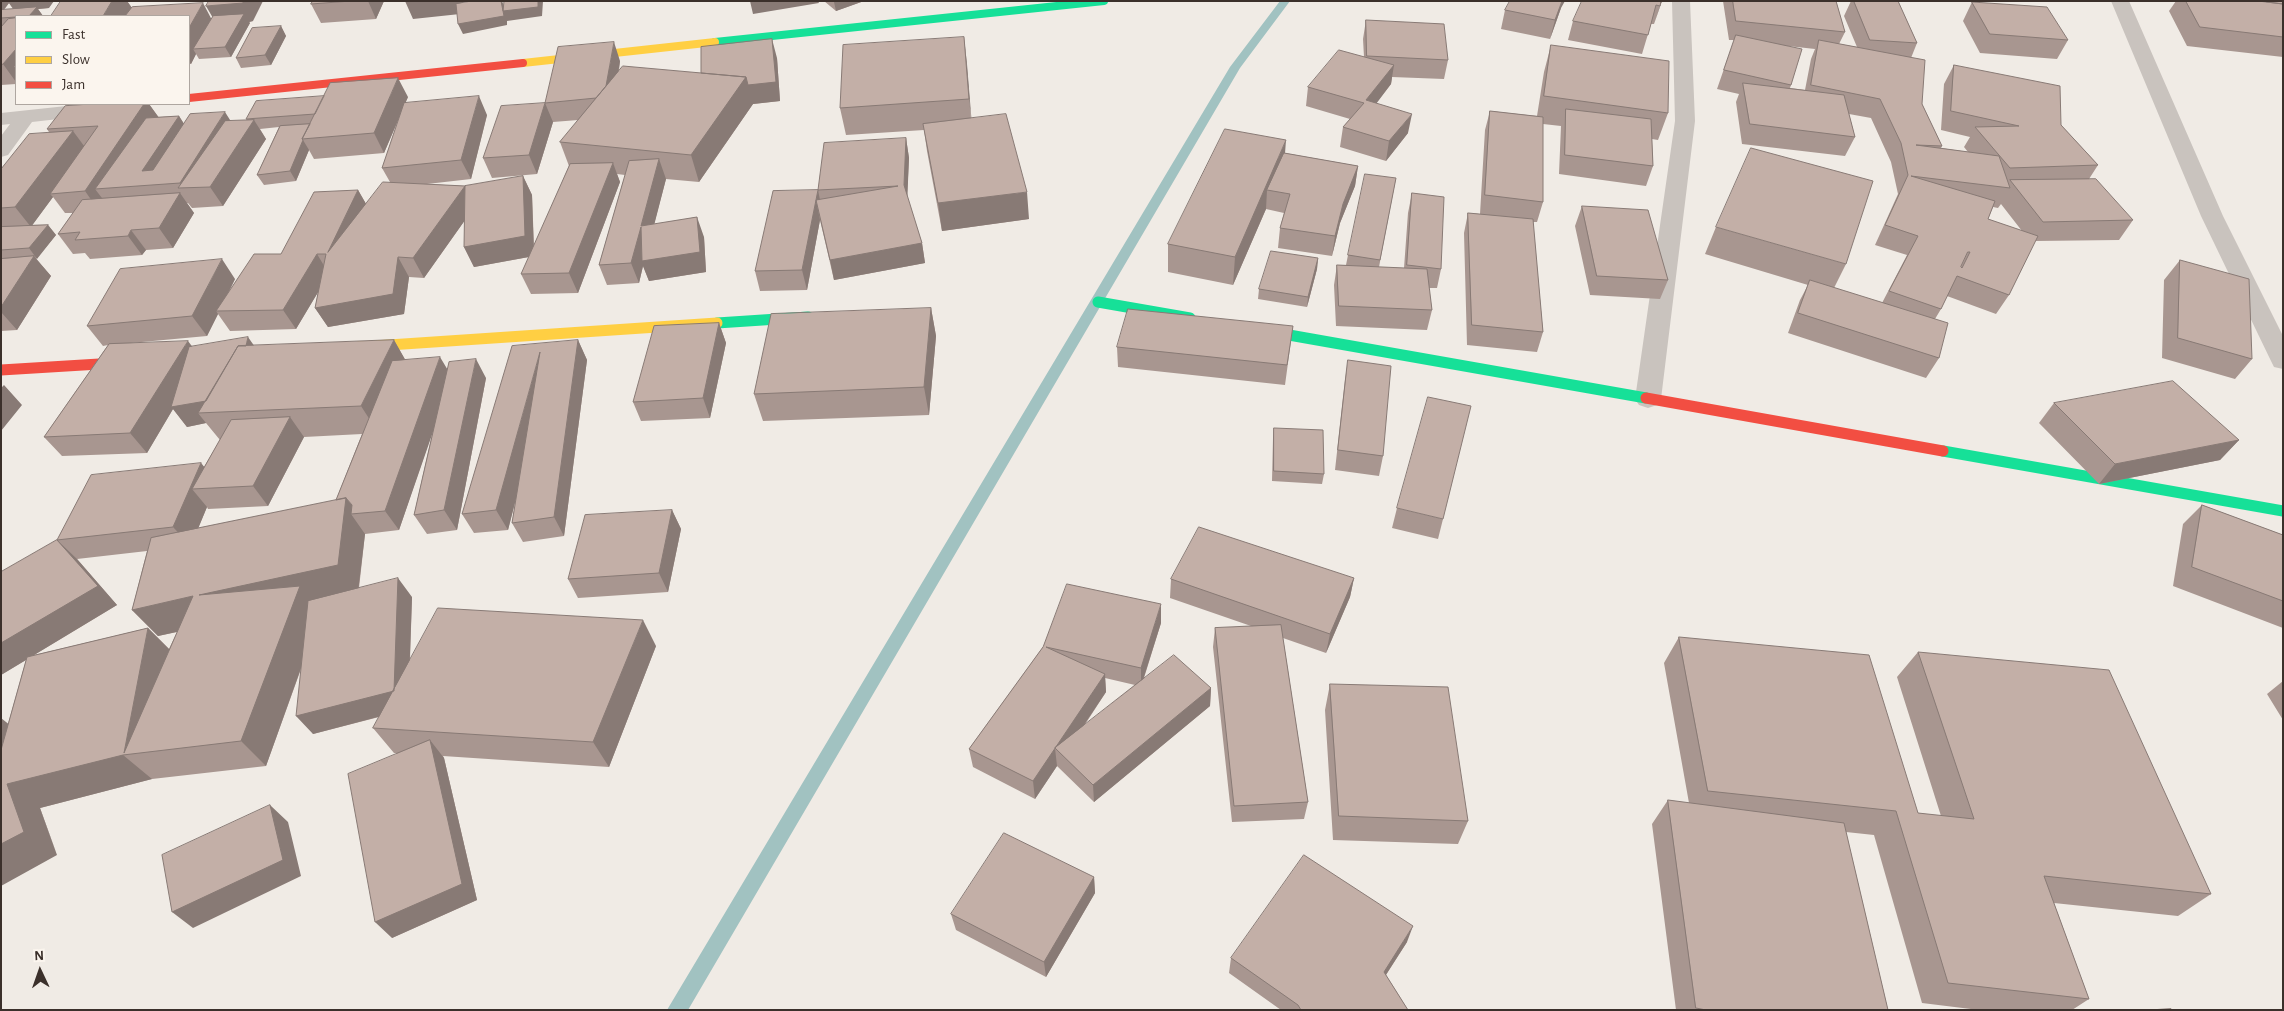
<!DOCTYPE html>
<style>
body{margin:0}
#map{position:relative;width:2284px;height:1011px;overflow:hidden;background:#f0ebe5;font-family:"Alegreya Sans",sans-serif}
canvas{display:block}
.frame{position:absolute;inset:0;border:2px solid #3b302b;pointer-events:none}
.legend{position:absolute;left:15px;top:15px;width:175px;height:90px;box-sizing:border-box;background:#fbf5ee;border:1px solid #aea6a0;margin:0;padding:6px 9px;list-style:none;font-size:15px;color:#3b302b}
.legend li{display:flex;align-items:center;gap:10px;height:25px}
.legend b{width:25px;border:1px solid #aea6a0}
.north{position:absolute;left:15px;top:946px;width:50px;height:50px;-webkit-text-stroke:4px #fbf5ee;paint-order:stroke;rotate:357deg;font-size:14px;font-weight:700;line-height:20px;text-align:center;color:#3b302b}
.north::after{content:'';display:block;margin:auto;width:18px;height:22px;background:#3b302b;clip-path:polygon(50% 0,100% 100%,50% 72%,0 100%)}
</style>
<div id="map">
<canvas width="2284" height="1011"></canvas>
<div class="frame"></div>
<ul class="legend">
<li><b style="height:6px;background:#16e098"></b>Fast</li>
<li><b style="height:6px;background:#ffcf43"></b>Slow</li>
<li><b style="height:6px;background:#f24e42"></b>Jam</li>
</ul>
<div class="north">N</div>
</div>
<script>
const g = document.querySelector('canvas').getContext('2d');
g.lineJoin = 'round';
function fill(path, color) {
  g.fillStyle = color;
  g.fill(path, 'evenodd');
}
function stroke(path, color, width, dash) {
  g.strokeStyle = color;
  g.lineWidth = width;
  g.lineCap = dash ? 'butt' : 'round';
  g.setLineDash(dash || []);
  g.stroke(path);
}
const stream = new Path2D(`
 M1280 1H1290L1240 68 688 1010H667L1230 67Z`);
const street = new Path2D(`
 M1672 1H1690L1695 121 1661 399 1657 405 1648 408 1639 405 1635 399 1675 121Z
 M2111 1H2129L2223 216 2283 336V369L2274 367 2271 361 2201 216Z
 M85 104H148L145 108 138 110 32 122 8 155 1 157V136L10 124 1 125V113Z`);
const fastFar1 = new Path2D(`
 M715 42 1104 1`);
const fast = new Path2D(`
 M1098 302 1190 318
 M717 323 808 317
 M1255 329 1646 398
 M1943 451 2283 511`);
const slowFar1 = new Path2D(`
 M523 63 715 42`);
const slow = new Path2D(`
 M359 347 717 323`);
const jamFar1 = new Path2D(`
 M189 98 523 63`);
const jam = new Path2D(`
 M1 370 132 362
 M1646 398 1943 451`);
const wall = new Path2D(`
 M1 1 49 8 38 9 43 16H16V84L1 85ZM9 3 13 9 4 10Z
 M60 1H127L132 8 212 19 253 21 249 22 250 23 231 57 199 59 196 54 191 64H189V16L61 2Z
 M313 1H384L376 19 321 23 311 4Z
 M824 1H864L836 11Z
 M1662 1 1654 24H1651L1642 54 1568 40 1573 21Z
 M1723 1H1836L1845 32 1839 44 1857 47 1844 16 1851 1H1898L1917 43 1911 58 1922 104 1942 146 1941 148 1968 152 1964 147 1970 137 1941 130 1944 84 1954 65 2061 125 2098 165 2089 179 2133 220 2119 240 2035 241 2009 295 1996 314 1947 296 1941 309 1935 319 1939 358 1926 378 1788 333 1800 300 1808 285 1705 254 1716 227 1846 264 1834 288 1882 303 1907 255 1875 245 1898 194 1891 162 1871 118 1849 114 1855 137 1845 156 1742 144 1736 102 1739 94 1717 89 1734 40H1729ZM1788 46 1815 49 1811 59 1805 90 1790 88 1791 85ZM2001 204 2022 231 1988 219 1993 207 1998 208Z
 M2176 1H2283V57L2187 46 2169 11Z
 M1972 2 2068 40 2057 59 1980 53 1963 21Z
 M1561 8 1550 39 1501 29 1505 10Z
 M1366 20 1448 60 1444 79 1392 77 1391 84 1376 103 1408 133 1386 161 1340 147 1343 127 1350 119 1306 106 1308 87 1364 57 1363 39Z
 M281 26 286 36 271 65 241 68 236 58Z
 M964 37 971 118 1029 219 942 231 927 151 924 130 846 135 840 108Z
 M1551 45 1668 113 1658 140 1652 139 1653 166 1646 186 1559 174 1561 126 1543 124V202L1537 222H1533L1543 332 1537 352 1467 345 1464 233 1468 213 1480 214 1485 130 1490 111 1537 116 1544 72Z
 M777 58 780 101 753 104 699 182 666 179 654 224 704 237 706 272 649 281 643 266 639 283 607 285 599 265 625 175 617 174 620 182 578 293 531 294 521 274 529 257 474 267 464 247 465 220 424 278 409 277 404 314 328 327 315 308 318 292 296 329 230 331 218 314 207 336 131 343 193 347 254 346 394 340 405 360 447 369 486 378 457 530 427 534 414 515 433 430 399 530 365 534 359 588 412 597 410 660 656 646 609 767 443 756 444 758 477 900 392 938 397 753H394L373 728 379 717 313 734 301 669 266 766 152 779 40 808 57 855 8 724 26 660 1 675V572L57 540 201 463 204 467 220 440 206 423 187 427 173 409 147 453 62 456 44 437 108 345 103 346 87 326 235 279 229 292 281 254 358 190 366 204 390 182 382 168 400 116 384 153 314 159 309 150 296 181 264 185 257 175 279 127 260 129 266 139 223 206 192 208 188 203H187L194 213 173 248 146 250 142 255 90 259 85 253 73 254 58 234 73 213H65L53 197 32 225H48L56 235 36 259 51 276 17 330 1 331V169L49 132 47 129 149 104 158 117 179 116 184 124 247 120 246 119 408 97 405 103 487 115 471 179 427 184 465 186 523 176 532 195 534 246 569 166 560 142 578 120 553 122 537 174 492 178 483 158 545 103 620 61 619 71 701 73ZM362 434 336 500 198 528 207 507 208 509 268 506 304 437ZM147 551 132 610 158 636 177 632 169 649 148 628 34 655 117 605 77 559Z
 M906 138 909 158 907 197 922 243 925 263 834 280 820 220 807 290 760 291 755 271 818 190 820 200 818 190Z
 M1285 153 1358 166 1355 186 1340 223 1332 256 1278 248 1280 228 1284 213 1266 209 1233 285 1168 272V244Z
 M1396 178 1379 267 1404 268 1408 213 1412 193 1441 269 1437 288H1429L1432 310 1427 330 1336 326 1334 285 1337 265H1346L1348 255Z
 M1582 206 1668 280 1660 299 1590 295 1575 226Z
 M1318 258 1317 269 1307 307 1258 299 1259 289Z
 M2180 260 2252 359 2235 379 2162 358 2164 280Z
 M931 308 936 336 929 415 763 421 754 394Z
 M719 323 726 343 710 418 641 421 633 402Z
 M1293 326 1285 385 1118 367 1117 347Z
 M578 340 587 360 564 536 523 542 512 523 516 498 508 530 474 533 462 514Z
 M1348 360 1383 456 1379 476 1335 470 1345 380Z
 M2054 403 2239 440 2220 460 2099 484 2039 423Z
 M1274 428 1324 474 1322 484 1272 481 1273 438Z
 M2202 505 2283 535V628L2173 586 2183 524Z
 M1397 508 1443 519 1438 539 1392 528Z
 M672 510 681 529 668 592 578 598 568 579Z
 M1354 578 1350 597 1326 653 1283 638 1308 802 1304 819 1232 822 1213 647 1215 628 1251 626 1170 598 1171 579Z
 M1161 623 1144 678 1211 688 1210 706 1094 802 1057 766 1035 799 973 767 969 749 1043 647ZM1105 678 1135 685 1084 726 1106 692Z
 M1679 637 1918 813 1941 816 1897 677 1918 652 2211 894 2178 916 2054 903 2089 999 2072 1010H1979L1922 1003 1874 835 1846 832 1888 1010H1676L1652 824 1668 800 1689 803 1664 663Z
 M2283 681V720L2267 694Z
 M1330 684 1468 821 1458 844 1333 840 1325 710Z
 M1094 877 1095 893 1046 977 956 930 951 914Z
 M1407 942 1386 975 1408 1010H1281L1229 973 1231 958Z`);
const shadedWall = new Path2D(`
 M1 1H54L49 8 38 9 43 16H30L15 11 9 3 1 13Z
 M112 1H127L132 8 127 16H103Z
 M243 1H263L253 21 249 22 250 23 231 57 225 47 217 25 206 6Z
 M368 1H384L376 19Z
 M405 1H463L460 14 413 19Z
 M501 1H502L504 6 543 1 542 16 507 21V25L463 34 458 24Z
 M750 1H818L819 3 753 14Z
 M835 1H864L836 11 834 2Z
 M1562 1H1565L1561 8 1550 39 1555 20Z
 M1661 1H1662L1654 24 1660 6Z
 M203 3 213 22 193 49 196 54 191 64 189 61V28Z
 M281 26 286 36 271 65 265 55Z
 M964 37 967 64 972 126 969 99Z
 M772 39 777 58 780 101 753 104 699 182 691 155Z
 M614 42 620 61 611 117 604 97Z
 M16 49V66H14L16 69V82L3 64Z
 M1394 65 1391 84 1364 120 1366 100Z
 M398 78 408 97 384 153 374 133Z
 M479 96 487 115 471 179 461 160Z
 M545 103 553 122 537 174 529 155Z
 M144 104H149L160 119 95 189 105 202 99 211 85 191Z
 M225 112 237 131 183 188 180 183Z
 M1412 114 1408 133 1386 161 1389 141Z
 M179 116 191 135 159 184 142 171Z
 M254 120 266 139 223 206 210 187Z
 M73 131 87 150 50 194 53 197 31 227 15 207Z
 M906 138 909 158 907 205 904 185Z
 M303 140 309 150 296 181 290 171Z
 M1286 140 1284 167 1267 190 1266 209 1233 285 1235 257Z
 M659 159 666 179 649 245 641 226Z
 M613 163 620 182 578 293 569 273Z
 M1358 166 1355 186 1340 223 1332 256 1335 236 1343 204Z
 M523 176 532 195 534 256 474 267 464 247Z
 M465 186 475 206 424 278 413 258Z
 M358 190 369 209 328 252Z
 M818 190 822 210 816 200Z
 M1027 192 1029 219 942 231 938 203Z
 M180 193 194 213 173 248 159 228Z
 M816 200 820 220 807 290 802 270Z
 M697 217 704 237 706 272 649 281 643 266 639 283 631 263 641 227Z
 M48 225 56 235 37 259 29 248Z
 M131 230 146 250 142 255 128 236Z
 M922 243 925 263 834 280 830 260Z
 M317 254 329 274 296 329 283 310Z
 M34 256 51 276 17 330 1 312V307Z
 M398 257 409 277 404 314 328 327 315 308Z
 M1318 258 1317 269 1307 307 1308 297Z
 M222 259 235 279 219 311H216L218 314 207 336 192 316Z
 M931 308 936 336 929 415 924 387Z
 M719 323 726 343 710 418 703 398Z
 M248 337 262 357 228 412Z
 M394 340 410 368 379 434 361 406Z
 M578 340 587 360 564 536 554 517Z
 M188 341 203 361 218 399 198 413 206 423 187 427 173 409 147 453 130 433Z
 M540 352 549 371 508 530 496 510Z
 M440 357 452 377 399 530 385 511Z
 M476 359 486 378 457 530 444 510Z
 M4 385 22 405 1 431V388Z
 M290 417 304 437 268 506 253 486Z
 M2239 440 2220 460 2099 484 2115 464Z
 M201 463 217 483 192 489 207 507 191 546 173 527Z
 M346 498 358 513 351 514 365 534 358 592 321 612 266 766 241 741 199 595Z
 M672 510 681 529 668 592 659 573Z
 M57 540 77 559 117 605 1 675V643Z
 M398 578 412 597 408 709 313 734 296 716Z
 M1354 578 1350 597 1326 653 1330 634Z
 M193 596 217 623 158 636 132 610Z
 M1161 604V623L1141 686V668Z
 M643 620 656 646 609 767 593 742Z
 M148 628 175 655 124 753Z
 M1105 674 1106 692 1063 756 1055 748 1057 766 1035 799 1033 781Z
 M1211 688 1210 706 1094 802 1093 785Z
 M1 718 11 726 123 755 152 779 40 808 57 855 1 886V844L7 784 1 761Z
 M430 740 444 758 477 900 392 938 375 922Z
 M270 805 288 822 301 876 193 928 172 912Z
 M1094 877 1095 893 1046 977 1044 962Z
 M1413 926 1407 942 1378 987 1384 972Z`);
const building = new Path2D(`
 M61 1H112L103 16H51Z
 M209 1H243V3L206 6Z
 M313 1H351L311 4Z
 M472 1H501L503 11 504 1H538V7L503 11 504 16 458 24 456 4Z
 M1510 1H1562L1555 20 1505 10Z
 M1582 1H1661L1660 6 1656 5 1648 35 1573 21Z
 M1733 1H1836L1845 32 1736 21Z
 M1854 1H1898L1917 43 1870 40Z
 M2186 1H2258L2283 4V37L2200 27Z
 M2266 1H2283V4L2267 2Z
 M1972 2 2047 7 2068 40 1990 34Z
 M203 3 189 28V16H125L132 7Z
 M37 7 29 16H16V17L1 18V10Z
 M244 14 225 47 193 49 213 16Z
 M16 18V49L3 64 1 65V27L8 19Z
 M1366 20 1444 24 1448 60 1367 56Z
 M281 26 265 55 236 58 252 28Z
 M1736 35 1802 49 1791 85 1724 70Z
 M964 37 969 99 840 108 843 45Z
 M772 39 776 82 748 85 746 77 701 73V47Z
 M1819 40 1925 60 1922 104 1942 146 1916 145 1999 156 2010 188 1911 176 1995 201 1988 219 2038 236 2009 295 1957 276 1941 309 1889 291 1918 236 1885 225 1908 175 1901 143 1880 99 1811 85ZM1968 252H1970L1962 268 1961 267Z
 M614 42 606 86 596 98 545 103 558 47Z
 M1551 45 1669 61 1668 113 1544 96Z
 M1339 50 1394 65 1366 100 1412 114 1389 141 1343 127 1364 103 1308 87Z
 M1954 65 2060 86 2061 125 2098 165 2010 168 1975 127 2019 126 1951 111Z
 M623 66 746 77 691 155 560 142Z
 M398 78 374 133 302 139 330 83Z
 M1743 83 1844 95 1855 137 1750 124Z
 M324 96 315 114 246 119 256 101Z
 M479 96 461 160 382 168 404 103Z
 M545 103 529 155 483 158 501 106Z
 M91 104H144L85 191 50 194 98 126 47 129 65 106Z
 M1566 109 1651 119 1653 166 1565 155Z
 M1490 111 1543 117V202L1485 195Z
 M225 112 180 183 95 189 146 118 179 116 142 171 153 170 190 114Z
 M1006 114 1027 192 938 203 923 124Z
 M254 120 210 187 178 188 225 121Z
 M310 124 302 139 303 140 290 171 257 175 280 126Z
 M1225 129 1286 140 1235 257 1168 244Z
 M73 131 15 207 1 208V169L29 134Z
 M906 138 904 185 922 243 830 260 816 200 898 186 818 190 824 143Z
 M1751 148 1873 181 1846 264 1716 227Z
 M1284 153 1358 166 1343 204 1335 236 1280 228 1290 194 1267 190Z
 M659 159 641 226 697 217 700 252 642 261 641 227 631 263 599 265 629 161Z
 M613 163 569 273 521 274 570 164Z
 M1365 174 1396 178 1380 260 1348 255Z
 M523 176 525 236 464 247 465 186Z
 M2096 179 2133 220 2043 222 2010 180Z
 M383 182 465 186 413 258 398 257 393 294 315 308 326 254H317L283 310 216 311 254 254H281L314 192 358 190 328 252Z
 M818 190 802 270 755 271 773 191Z
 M180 193 159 228 131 230 128 236 75 240 80 232 58 234 82 200Z
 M1412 193 1444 197 1441 269 1407 265Z
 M1582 206 1648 210 1668 280 1597 276Z
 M1468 213 1533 219 1543 332 1472 325Z
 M48 225 29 248 1 250V227Z
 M1271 251 1318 258 1308 297 1259 289Z
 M34 256 1 307V259Z
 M222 259 192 316 87 326 120 269Z
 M2180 260 2249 279 2252 359 2178 338Z
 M1337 265 1427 269 1432 310 1339 306Z
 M1810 280 1948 323 1939 358 1798 313Z
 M931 308 924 387 754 394 771 314Z
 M1128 309 1293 326 1287 365 1117 347Z
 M719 323 703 398 633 402 654 326Z
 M248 337 246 346H238L206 401 171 407 189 347Z
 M394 340 361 406 198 413 238 346Z
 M578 340 554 517 512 523 540 352 496 510 462 514 512 346Z
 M188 341 130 433 44 437 109 344Z
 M440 357 385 511 351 514 352 505 346 498 336 500 392 361Z
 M476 359 444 510 414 515 449 362Z
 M1348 360 1391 366 1383 456 1338 450Z
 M2173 381 2239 440 2115 464 2054 403Z
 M1428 397 1471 406 1443 519 1397 508Z
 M290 417 253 486 192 489 231 420Z
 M1274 428 1323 430 1324 474 1274 471Z
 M201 463 173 527 57 540 91 475Z
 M346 498 338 565 199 595 300 586 241 741 123 755 7 784 24 832 1 844V750L27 657 148 628 124 753 193 596 132 610 151 538Z
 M2202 505 2283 535V601L2192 567Z
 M672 510 659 573 568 579 585 515Z
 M1199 527 1354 578 1330 634 1171 579Z
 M57 540 98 586 1 643V572Z
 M398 578 394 691 296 716 308 601Z
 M1067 584 1161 604 1141 668 1046 647 1105 674 1033 781 969 749 1043 647Z
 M438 608 643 620 593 742 373 728Z
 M1281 625 1308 802 1234 806 1215 628Z
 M1679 637 1869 655 1918 813 1974 819 1918 652 2109 670 2211 894 2044 876 2089 999 1948 983 1896 811 1708 791Z
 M1174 655 1211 688 1093 785 1055 748Z
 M1330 684 1448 687 1468 821 1339 816Z
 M430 740 462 884 375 922 348 774Z
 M1668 800 1844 823 1888 1010H1706L1696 1008Z
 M270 805 283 860 172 912 162 855Z
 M1004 833 1094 877 1044 962 951 914Z
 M1304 855 1413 926 1384 972 1408 1010H1301L1298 1005 1231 958Z
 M2171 1009V1010H2150Z`);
fill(stream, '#a1c2c1');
fill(street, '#c9c3be');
stroke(fastFar1, '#16e098', 8);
stroke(fast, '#16e098', 11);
stroke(slowFar1, '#ffcf43', 8);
stroke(slow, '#ffcf43', 11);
stroke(jamFar1, '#f24e42', 8);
stroke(jam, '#f24e42', 11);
fill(wall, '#a89690');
fill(shadedWall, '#887a75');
fill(building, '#c3afa7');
stroke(building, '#887a75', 1);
</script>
